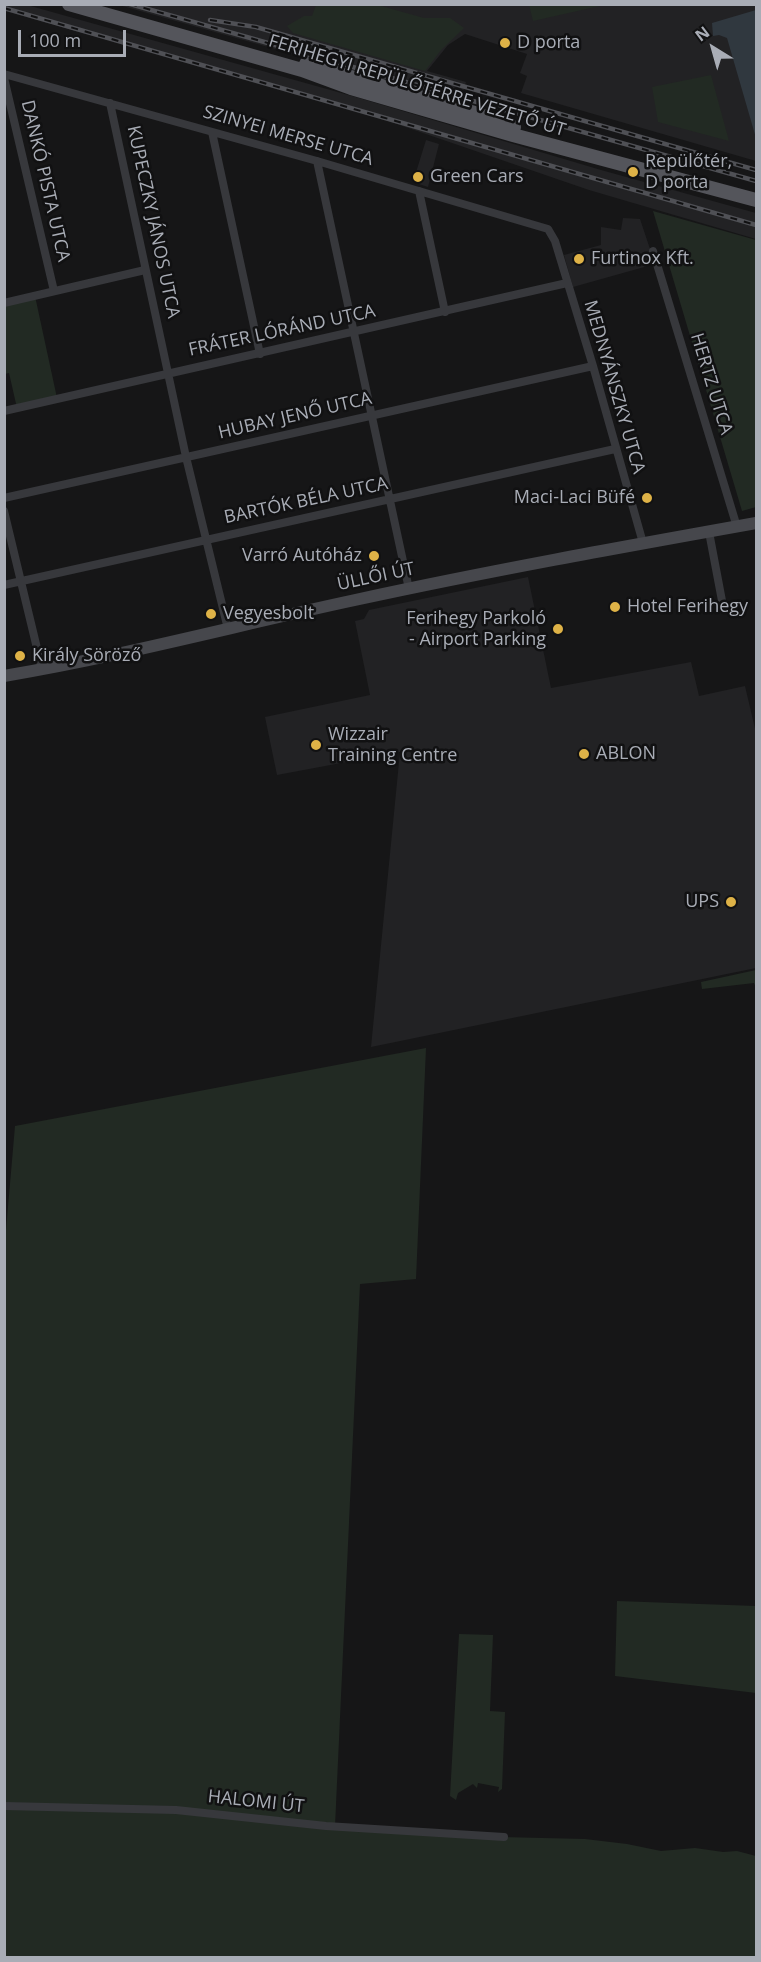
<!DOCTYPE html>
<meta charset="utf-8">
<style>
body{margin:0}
#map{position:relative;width:761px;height:1962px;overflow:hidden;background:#161617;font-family:"Open Sans",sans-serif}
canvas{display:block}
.frame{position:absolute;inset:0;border:6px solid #a9adb6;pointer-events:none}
.north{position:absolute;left:683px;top:18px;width:60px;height:60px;-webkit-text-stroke:4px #111112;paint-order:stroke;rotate:323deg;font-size:16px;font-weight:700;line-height:24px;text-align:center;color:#a9adb6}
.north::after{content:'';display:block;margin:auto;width:21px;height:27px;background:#a9adb6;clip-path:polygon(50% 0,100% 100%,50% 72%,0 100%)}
.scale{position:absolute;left:18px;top:30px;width:108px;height:27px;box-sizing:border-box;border:3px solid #a9adb6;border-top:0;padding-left:8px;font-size:18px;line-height:21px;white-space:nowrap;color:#a9adb6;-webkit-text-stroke:4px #111112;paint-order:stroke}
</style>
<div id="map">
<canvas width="761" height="1962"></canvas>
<div class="frame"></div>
<div class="north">N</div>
<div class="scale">100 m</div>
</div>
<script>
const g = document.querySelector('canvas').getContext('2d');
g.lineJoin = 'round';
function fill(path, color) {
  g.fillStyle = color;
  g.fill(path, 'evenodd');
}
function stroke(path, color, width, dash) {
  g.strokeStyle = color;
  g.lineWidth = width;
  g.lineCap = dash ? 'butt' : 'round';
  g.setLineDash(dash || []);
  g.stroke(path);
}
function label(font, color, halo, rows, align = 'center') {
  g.font = font + ' "Open Sans",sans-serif';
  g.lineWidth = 5;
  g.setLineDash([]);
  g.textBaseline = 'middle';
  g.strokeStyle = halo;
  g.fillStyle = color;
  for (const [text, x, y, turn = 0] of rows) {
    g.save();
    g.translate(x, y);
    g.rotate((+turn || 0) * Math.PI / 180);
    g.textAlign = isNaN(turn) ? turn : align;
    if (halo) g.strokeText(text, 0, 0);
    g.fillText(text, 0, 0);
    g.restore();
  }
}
const built = new Path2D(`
 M4 5H27L359 98 601 170 756 213V239L589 190 356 110 5 11Z
 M119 5H756V161L521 93 527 76 520 73 527 54 465 34 448 45 427 71 466 82 460 101Z
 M426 140 439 144 428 187 413 182Z
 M623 218 640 219 655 264 573 287 564 255 601 245V227L621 230Z
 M528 577 551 688 691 662 699 696 745 686 756 733V968L371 1047 400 752 277 775 265 717 370 695 355 621 364 619 369 610Z`);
const green = new Path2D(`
 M374 4 424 18H450L464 28 441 50 425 71 293 33 287 26 304 16H312L316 5Z
 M529 5V4L604 5 533 21Z
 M711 75 729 141 658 122 652 87Z
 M653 211 756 240V507L742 511Z
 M35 296 57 398 17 408 9 373 5 374 4 303Z
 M756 970V988L754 983 702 989 701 982Z
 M426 1048 416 1279 360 1284 335 1826 501 1837 585 1839 627 1844 661 1851 695 1848 723 1852 737 1851 756 1856V1957L5 1958 4 1253 15 1126Z
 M617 1601 756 1606V1693L615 1676Z
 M459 1634 493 1635 490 1711 505 1712 502 1789 498 1792 499 1787 478 1783 477 1788 473 1784 458 1793 456 1800 450 1796Z`);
const water = new Path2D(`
 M756 10V138L727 38 719 35 713 36 712 23Z`);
const minor = new Path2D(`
 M4 74 317 161 548 229 555 241 593 366 643 543
 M4 78 54 291
 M110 103 186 457 228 629
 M212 132 260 354
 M317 161 409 589
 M419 191 445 312
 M653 251 737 527
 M4 303 145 270
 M4 411 567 283
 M4 498 593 366
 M4 511 42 669
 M709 532 723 606
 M4 585 615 449
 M4 1806 176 1810 326 1826 504 1837`);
const secondary = new Path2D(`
 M4 676C123 656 238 625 355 600 488 571 622 547 756 523`);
const primary = new Path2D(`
 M69 4 302 70 351 88 513 135 756 200
 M306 64 485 116 514 127`);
const rail = new Path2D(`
 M130 4 756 181
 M4 8 756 225
 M210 20 256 27 756 170`);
const markers = [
 [505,43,6,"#deb247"],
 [633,172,6,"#deb247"],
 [418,177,6,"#deb247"],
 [579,259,6,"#deb247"],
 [647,498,6,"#deb247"],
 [374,556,6,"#deb247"],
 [615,607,6,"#deb247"],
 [211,614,6,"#deb247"],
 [558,629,6,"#deb247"],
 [20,656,6,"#deb247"],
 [316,745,6,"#deb247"],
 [584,754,6,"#deb247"],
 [731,902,6,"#deb247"]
];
const poiNames = [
 ["D porta",517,43],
 ["Repülőtér,",645,162],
 ["D porta",645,183],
 ["Green Cars",430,177],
 ["Furtinox Kft.",591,259],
 ["Maci-Laci Büfé",635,498,"right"],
 ["Varró Autóház",362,556,"right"],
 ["Hotel Ferihegy",627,607],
 ["Vegyesbolt",223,614],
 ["Ferihegy Parkoló",546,619,"right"],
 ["- Airport Parking",546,640,"right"],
 ["Király Söröző",32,656],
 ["Wizzair",328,735],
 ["Training Centre",328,756],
 ["ABLON",596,754],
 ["UPS",719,902,"right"]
];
const streetNames = [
 ["FERIHEGYI REPÜLŐTÉRRE VEZETŐ ÚT",417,86,17],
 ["SZINYEI MERSE UTCA",288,136,16],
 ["DANKÓ PISTA UTCA",45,181,77],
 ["KUPECZKY JÁNOS UTCA",153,222,78],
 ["FRÁTER LÓRÁND UTCA",282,331,-12],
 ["HERTZ UTCA",711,384,73],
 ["MEDNYÁNSZKY UTCA",614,387,74],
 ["HUBAY JENŐ UTCA",295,416,-13],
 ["BARTÓK BÉLA UTCA",306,501,-12],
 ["ÜLLŐI ÚT",376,577,-12],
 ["HALOMI ÚT",256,1802,6]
];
fill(built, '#222224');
fill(green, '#222a23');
fill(water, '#30383f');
stroke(minor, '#37383c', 8);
stroke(secondary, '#46474c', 12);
stroke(primary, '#54555b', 14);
stroke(rail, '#4f5055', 4.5);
stroke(rail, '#111112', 2, [7]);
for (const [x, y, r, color] of markers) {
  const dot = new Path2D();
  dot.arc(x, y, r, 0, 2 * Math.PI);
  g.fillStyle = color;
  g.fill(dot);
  stroke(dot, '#111112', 2);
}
label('18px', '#a9adb6', '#111112', poiNames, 'left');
label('18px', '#a9adb6', '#111112', streetNames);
</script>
